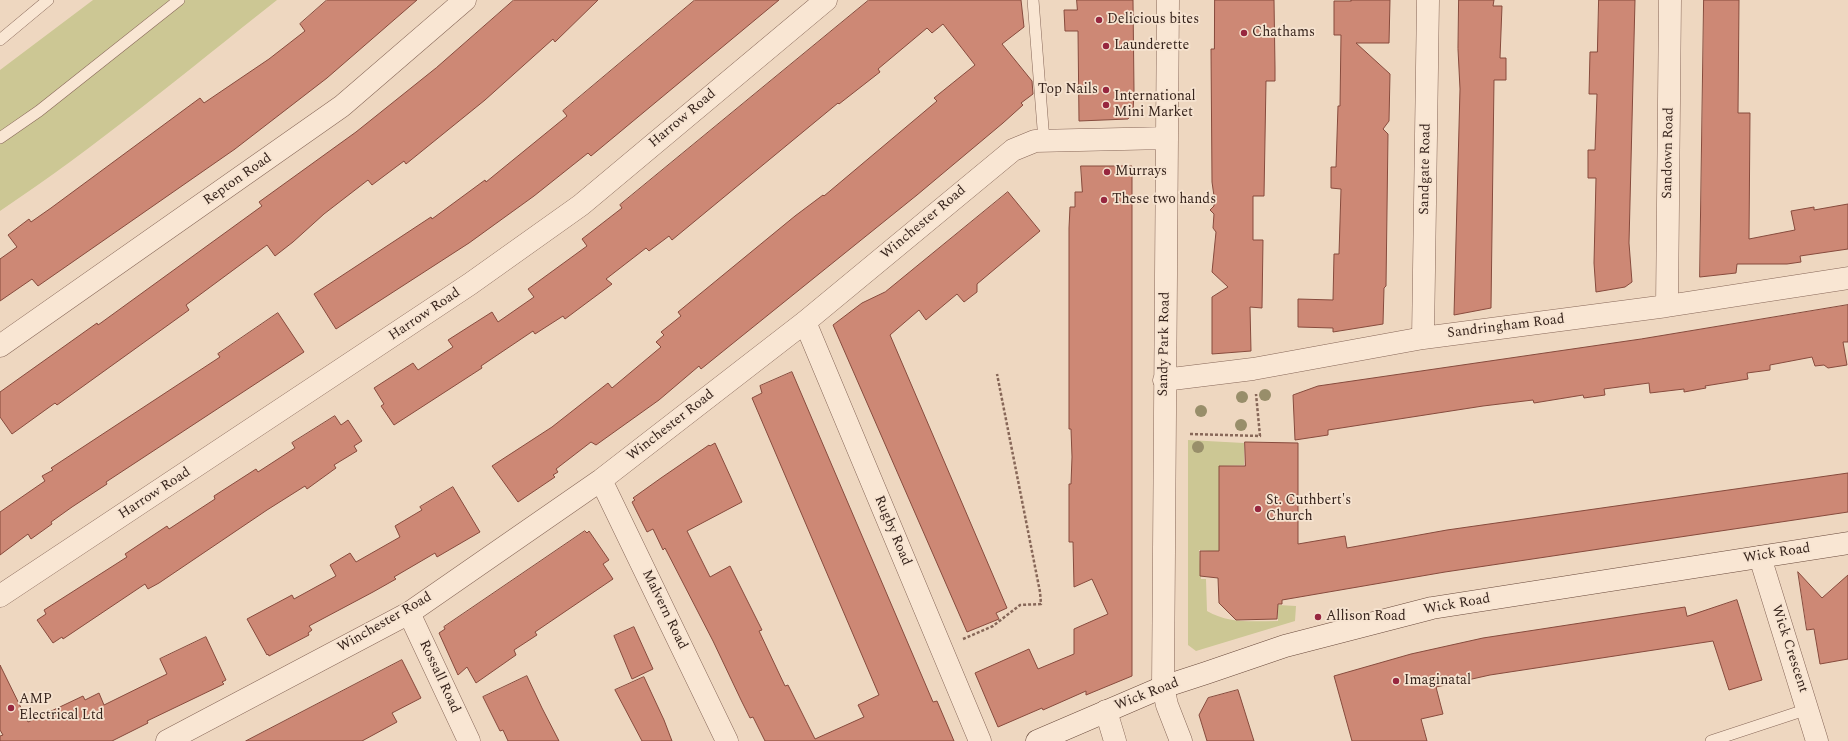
<!DOCTYPE html>
<style>
body{margin:0}
canvas{display:block;background:#eed7c0}
</style>
<canvas width="1848" height="741"></canvas>
<script>
const g = document.querySelector('canvas').getContext('2d');
g.lineJoin = 'round';
function fill(path, color) {
  g.fillStyle = color;
  g.fill(path, 'evenodd');
}
function stroke(path, color, width, dash) {
  g.strokeStyle = color;
  g.lineWidth = width;
  g.lineCap = dash ? 'butt' : 'round';
  g.setLineDash(dash || []);
  g.stroke(path);
}
function label(font, color, halo, rows, align = 'center') {
  g.font = font + ' Spectral,serif';
  g.lineWidth = 3.5;
  g.setLineDash([]);
  g.textBaseline = 'middle';
  g.strokeStyle = halo;
  g.fillStyle = color;
  for (const [text, x, y, turn = 0] of rows) {
    g.save();
    g.translate(x, y);
    g.rotate((+turn || 0) * Math.PI / 180);
    g.textAlign = isNaN(turn) ? turn : align;
    if (halo) g.strokeText(text, 0, 0);
    g.fillText(text, 0, 0);
    g.restore();
  }
}
const green = new Path2D(`
 M93 0H277C186 72 96 147 0 211V70Z
 M1188 440 1244 443V465L1219 466V552L1199 550 1201 579H1206L1207 611C1229 624 1253 621 1278 621V605L1296 606 1295 621 1196 651 1188 645Z`);
const building = new Path2D(`
 M327 0H417L327 78 235 149 38 286 32 279 0 301V259L17 247 8 235 29 219 31 222 51 208 200 98 204 103 269 59 305 31 300 24Z
 M514 0H598L555 42 553 39 485 100 406 164 404 161 372 185 368 180 324 214 293 242 275 256 267 245 186 305 189 310 57 405 55 403 12 434 0 417V392L97 323 98 325 262 206 259 202 356 132 436 68Z
 M695 0H779L591 156 588 153 534 196 469 243 336 329 314 294 431 217 432 219 485 180 486 182 567 116 563 111Z
 M869 0H1021L1024 27 1002 44 1032 81 1033 94 1021 103 1023 105 1003 123 917 195 701 369 699 366 659 400 596 445 591 442 556 469 558 472 553 475 555 477 518 502 492 466 552 427 608 383 612 388 661 347 656 342 664 335 661 332 681 316 678 312 795 216 823 195 824 196 937 101 934 98 975 65 943 24 932 33 927 28 878 69 880 72 839 104 838 103 672 240 669 236 649 251 646 248 606 279 612 284 565 319 563 316 535 334 533 331 481 366 482 368 394 425 381 406 384 404 374 388 413 363 418 370 453 347 448 340 492 312 498 322 534 297 528 289 587 246 582 239 622 208 620 205Z
 M1077 0H1133L1134 92 1133 113 1128 119 1079 121 1078 31H1065L1064 10H1077Z
 M1215 0H1274L1275 68V81H1266L1264 196H1253V240H1263L1262 308 1250 307 1251 351 1212 354V297L1228 287 1212 272 1216 232 1213 228 1214 214 1210 210 1214 206V196L1212 182 1211 49H1214Z
 M1351 0H1390L1389 43H1356L1390 74 1389 121 1383 129 1388 134 1386 286 1384 288 1383 324 1333 332V328L1298 327V299L1333 300 1334 254H1339L1341 189 1331 188V167H1336L1338 106H1340L1341 35H1334V1H1351Z
 M1459 0H1494L1493 6H1502L1500 58H1506V80H1494L1491 308 1454 315 1460 89 1458 49Z
 M1599 0H1635L1629 243 1632 282 1625 287 1596 292 1594 263 1596 178H1588V150H1595L1597 94H1589L1590 52H1597Z
 M1704 0H1739L1738 113H1750L1749 239 1795 230 1791 211 1814 207V210L1848 204V249L1800 256 1801 262 1787 264H1737L1736 273 1700 277Z
 M1081 166H1132V676L1086 695V691L1043 710 1042 708 998 727 975 673 1029 649 1038 669 1074 654V629L1108 614 1092 579 1074 587 1073 542H1069V484H1071L1072 457 1071 429H1069V228L1070 207H1075V192H1082Z
 M1008 192 1040 231 977 284V292L964 302 957 294 926 320 919 310 890 335 1007 608 996 613 999 619 967 632 833 325 862 303 885 292Z
 M1848 305V342H1843L1847 365 1828 368 1824 365 1815 366 1812 357 1770 365V370L1747 373 1748 379 1705 386 1706 388 1684 392V389L1650 393 1649 383 1604 389 1605 395 1584 398 1583 395 1534 403 1533 400 1483 406 1328 430V435L1295 440 1293 395 1318 386 1641 339Z
 M278 313 304 352 106 482 107 484 72 507 51 522 52 524 31 539 28 534 0 555V512L45 481 42 476 53 470 51 468 220 357 218 354Z
 M792 372 933 702 937 701 954 741H765L753 717 750 718 741 700 713 641 665 548 663 550 653 529 647 532 632 502 635 500 633 498 661 478 709 445 710 446 715 443 742 502 687 531 710 577 730 566 762 630 759 631 785 686 788 685 815 739 864 717 858 705 879 695 752 398 762 393 760 386Z
 M335 416 341 425 348 420 362 441 354 446 357 451 334 465 336 468 307 489 305 486 267 510 159 583 148 589 145 584 63 639 62 637 53 643 37 620 46 614 44 610 127 557 125 554 167 526 169 529 215 499 214 496 256 469 258 472 295 448 292 443Z
 M1245 442 1298 443V544L1345 536 1347 548 1447 530 1848 473V512L1445 572 1282 600V604H1278L1277 619 1236 620 1219 603 1218 578 1200 576V551H1219V466H1245Z
 M453 487 480 532 437 557 435 553 394 577 396 579 373 592 309 626 312 630 308 633 309 635 269 656 268 654 267 655 247 619 292 595 294 599 336 576 330 565 350 553 356 562 400 537 395 526 422 510 420 507Z
 M585 531 587 533 589 531 609 560 603 564 613 579 535 632 537 635 514 650 516 655 476 683 467 667 458 675 439 633 445 629 444 627Z
 M1798 572 1822 598 1848 575V659L1820 664 1814 629 1807 630Z
 M1737 600 1762 680 1729 690 1713 641 1490 675 1436 687 1443 714 1421 719 1427 741H1352L1334 676 1411 654 1483 638 1685 607 1687 616Z
 M634 627 653 669 632 679 614 636Z
 M206 637 226 680 222 682 224 684 147 721 148 723 112 741H0V736L3 735 0 730V665L28 722 83 696 85 700 99 693 104 705 167 674 160 659Z
 M402 660 421 698 392 713 397 722 362 741H246Z
 M527 676 542 708 559 741H508L503 730 500 731 483 697Z
 M644 677 664 720 672 741H642L615 690Z
 M1238 690 1254 741H1207L1199 715 1208 698Z`);
const path = new Path2D(`
 M1190 434 1260 436 1256 394
 M963 639 993 626 1020 605 1041 604 1040 592 997 374`);
const lane = new Path2D(`
 M1033 0 1044 141
 M0 40 48 0
 M0 138 39 111 179 0
 M1711 741 1808 709`);
const street = new Path2D(`
 M1168 0 1163 687 1167 705 1181 741
 M1667 306 1670 0
 M805 322 980 741
 M1423 338 1428 0
 M0 346 342 106 465 0
 M1164 380 1253 369 1423 338 1667 306 1848 278
 M601 480 727 741
 M1760 557 1817 741
 M0 596 470 284 581 205 826 0
 M409 613 469 741
 M1106 711 1115 741
 M167 741 409 613 601 480 805 322 1013 150 1035 141 1167 138`);
const secondary = new Path2D(`
 M1037 741 1163 687 1206 673 1285 646 1432 608 1848 543`);
const trees = [
 [1265,395],
 [1242,397],
 [1201,411],
 [1241,425],
 [1198,447]
];
const markers = [
 [1099,20,4,"#97273f"],
 [1244,33,4,"#97273f"],
 [1106,46,4,"#97273f"],
 [1106,90,4,"#97273f"],
 [1106,105,4,"#97273f"],
 [1107,172,4,"#97273f"],
 [1104,200,4,"#97273f"],
 [1258,509,4,"#97273f"],
 [1318,617,4,"#97273f"],
 [1396,681,4,"#97273f"],
 [11,708,4,"#97273f"]
];
const poiNames = [
 ["Delicious bites",1107,20],
 ["Chathams",1252,33],
 ["Launderette",1114,46],
 ["Top Nails",1098,90,"right"],
 ["International",1114,97],
 ["Mini Market",1114,113],
 ["Murrays",1115,172],
 ["These two hands",1112,200],
 ["St. Cuthbert's",1266,501],
 ["Church",1266,517],
 ["Allison Road",1326,617],
 ["Imaginatal",1404,681],
 ["AMP",19,700],
 ["Electrical Ltd",19,716]
];
const streetNames = [
 ["Harrow Road",683,119,-40],
 ["Sandown Road",1669,153,-89],
 ["Sandgate Road",1426,169,-89],
 ["Repton Road",238,180,-35],
 ["Winchester Road",924,223,-40],
 ["Harrow Road",425,315,-34],
 ["Sandringham Road",1506,327,-7],
 ["Sandy Park Road",1165,344,-89],
 ["Winchester Road",671,426,-38],
 ["Harrow Road",155,494,-33],
 ["Rugby Road",892,531,67],
 ["Wick Road",1777,554,-9],
 ["Wick Road",1457,605,-10],
 ["Malvern Road",664,610,64],
 ["Winchester Road",385,623,-30],
 ["Wick Crescent",1789,649,72],
 ["Rossall Road",439,677,65],
 ["Wick Road",1147,695,-21]
];
fill(green, '#ccc794');
fill(building, '#cd8875');
stroke(building, '#874b3d', 1);
stroke(lane, '#876758', 12);
stroke(street, '#876758', 23);
stroke(secondary, '#69493b', 23);
stroke(path, '#876758', 2.5, [3, 2]);
stroke(lane, '#f9e6d3', 11);
stroke(street, '#f9e6d3', 22);
stroke(secondary, '#f9e6d3', 22);
g.fillStyle = '#988e6a';
for (const [x, y] of trees) {
  g.beginPath();
  g.arc(x, y, 6, 0, 2 * Math.PI);
  g.fill();
}
for (const [x, y, r, color] of markers) {
  const dot = new Path2D();
  dot.arc(x, y, r, 0, 2 * Math.PI);
  g.fillStyle = color;
  g.fill(dot);
  stroke(dot, '#f6e3d0', 1.5);
}
label('14px', '#37241c', '#f6e3d0', poiNames, 'left');
label('14px', '#37241c', '#f6e3d0', streetNames);
</script>
